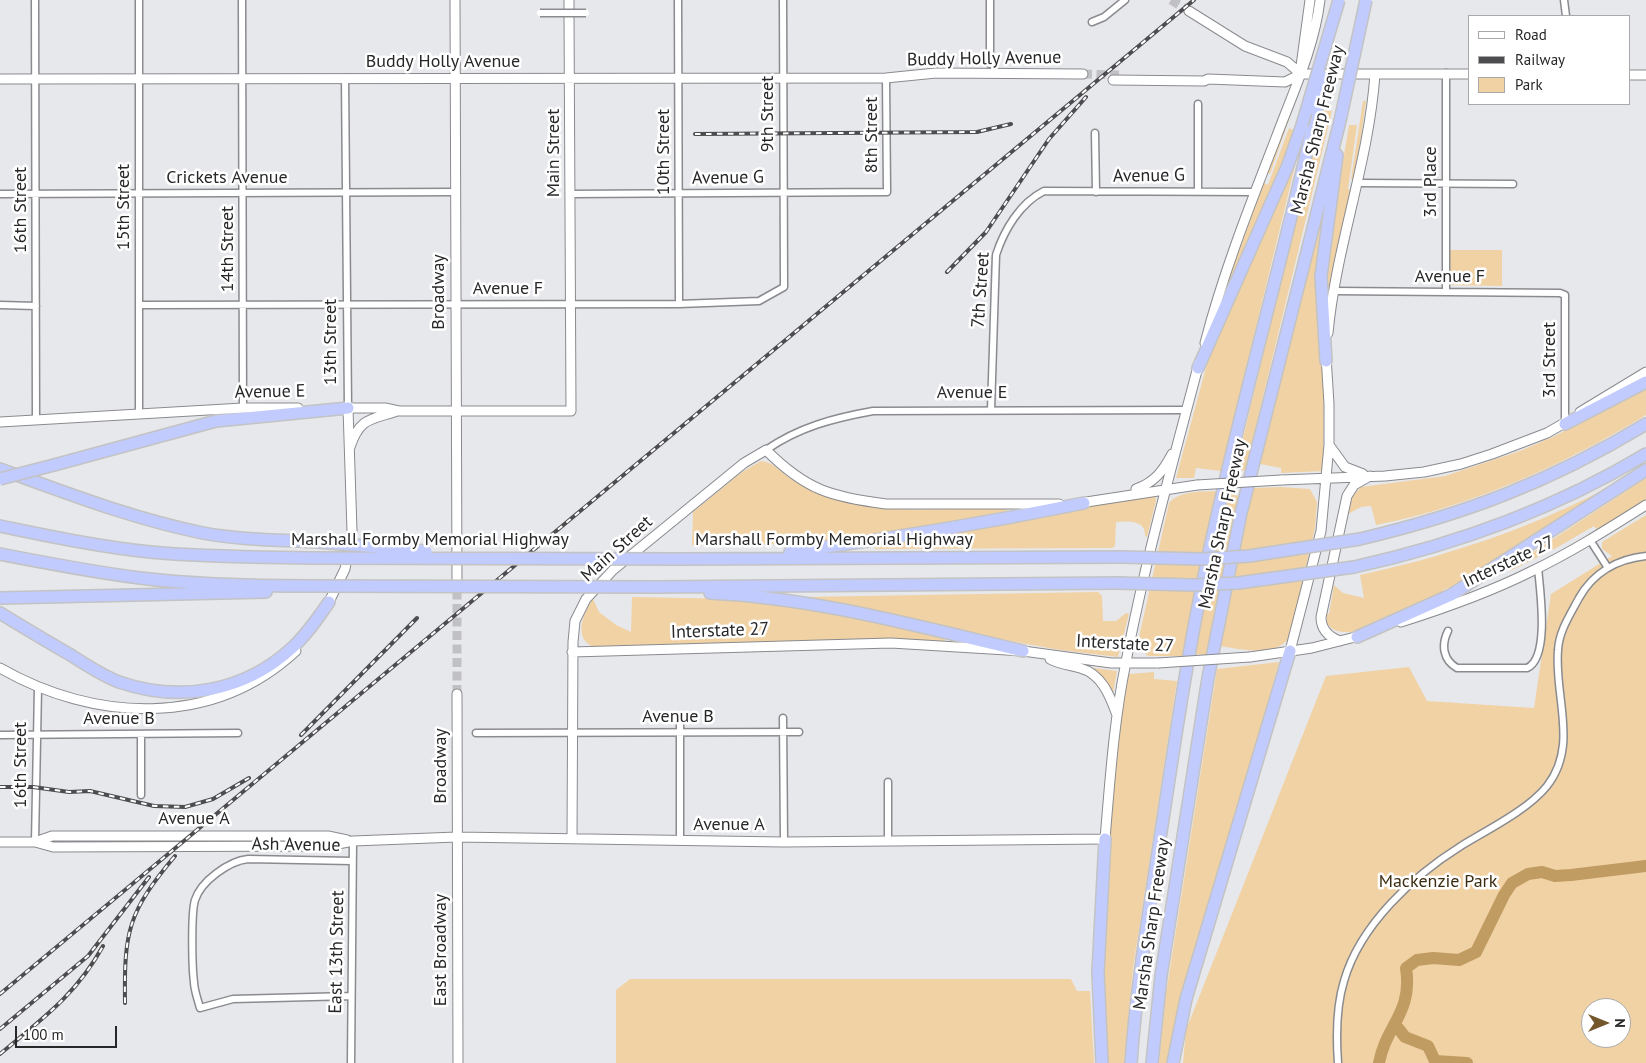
<!DOCTYPE html>
<style>
body{margin:0}
#map{position:relative;width:1646px;height:1063px;overflow:hidden;background:#e7e8ec;font-family:"PT Sans",sans-serif}
canvas{display:block}
.legend{position:absolute;left:1468px;top:15px;width:162px;height:90px;box-sizing:border-box;background:#fff;border:1px solid #a9a9a9;margin:0;padding:6px 9px;list-style:none;font-size:15px;color:#272729}
.legend li{display:flex;align-items:center;gap:10px;height:25px}
.legend b{width:25px;border:1px solid #a9a9a9}
.north{position:absolute;left:1581px;top:998px;width:50px;height:50px;box-sizing:border-box;background:#fff;border:1px solid #a9a9a9;border-radius:50%;rotate:90deg;font-size:14px;font-weight:700;line-height:20px;text-align:center;color:#272729}
.north::after{content:'';display:block;margin:auto;width:18px;height:22px;background:#74582b;clip-path:polygon(50% 0,100% 100%,50% 72%,0 100%)}
.scale{position:absolute;left:15px;top:1026px;width:102px;height:22px;box-sizing:border-box;border:2px solid #272729;border-top:0;padding-left:6px;font-size:15px;line-height:18px;white-space:nowrap;color:#272729;-webkit-text-stroke:4px #fff;paint-order:stroke}
</style>
<div id="map">
<canvas width="1646" height="1063"></canvas>
<ul class="legend">
<li><b style="height:6px;background:#fff"></b>Road</li>
<li><b style="height:6px;background:#4d4d50"></b>Railway</li>
<li><b style="height:14px;background:#f1d2a4"></b>Park</li>
</ul>
<div class="north">N</div>
<div class="scale">100 m</div>
</div>
<script>
const g = document.querySelector('canvas').getContext('2d');
g.lineJoin = 'round';
function fill(path, color) {
  g.fillStyle = color;
  g.fill(path, 'evenodd');
}
function stroke(path, color, width, dash) {
  g.strokeStyle = color;
  g.lineWidth = width;
  g.lineCap = dash ? 'butt' : 'round';
  g.setLineDash(dash || []);
  g.stroke(path);
}
function label(font, color, halo, rows, align = 'center') {
  g.font = font + ' "PT Sans",sans-serif';
  g.lineWidth = 5;
  g.setLineDash([]);
  g.textBaseline = 'middle';
  g.strokeStyle = halo;
  g.fillStyle = color;
  for (const [text, x, y, turn = 0] of rows) {
    g.save();
    g.translate(x, y);
    g.rotate((+turn || 0) * Math.PI / 180);
    g.textAlign = isNaN(turn) ? turn : align;
    if (halo) g.strokeText(text, 0, 0);
    g.fillText(text, 0, 0);
    g.restore();
  }
}
const green = new Path2D(`
 M1296 94H1298L1270 174 1267 172Z
 M1363 101H1366L1355 179H1351Z
 M1321 111H1332L1245 471 1236 468Z
 M1349 125H1357L1348 189 1353 191 1327 295 1325 270Z
 M1289 128 1295 131 1271 192 1225 295 1223 294 1264 183 1268 185Z
 M1292 165 1295 166 1221 471 1196 468 1194 478H1176L1210 353Z
 M1323 205 1324 217 1316 278 1324 382 1323 471 1281 473V468L1260 464Z
 M1450 250H1502V286L1450 285Z
 M1646 387V415C1562 466 1472 506 1376 525L1371 506 1361 507 1348 514 1352 497 1361 487 1445 476 1520 451 1555 436Z
 M761 461C774 462 782 474 793 480 803 487 816 493 828 497 884 516 948 508 1006 507L1007 511 901 533 812 544 692 545 693 512 742 472Z
 M1646 478V501L1598 531 1594 526 1558 547 1510 571 1509 568Z
 M1281 487 1310 489 1317 502 1315 528 1289 638C1275 658 1240 649 1220 646L1253 488Z
 M1218 491 1183 656H1148L1140 648 1139 637 1169 503C1180 490 1203 492 1218 491Z
 M1599 492 1601 495 1459 584 1443 590V593C1422 603 1344 652 1327 623V614H1329L1334 585 1343 593 1364 598 1360 575C1443 557 1523 531 1599 492Z
 M1227 493 1239 496 1206 655 1194 654Z
 M1155 494 1156 501 1147 537 1145 536C1146 520 1128 521 1116 522L1115 546 1112 548 875 549V544L1012 522Z
 M1646 515V1063H1183L1186 1030 1326 676 1409 667 1427 701 1534 708 1551 594 1612 556 1602 549V542ZM1591 1008H1621V1038H1591Z
 M1098 592 1102 596 1103 621H1116L1126 613 1129 614 1118 657 1060 650 983 636 803 599V597Z
 M632 597 740 599 843 614 945 639V641L882 639 597 648C572 641 582 615 593 599L599 612 616 625 631 632Z
 M1279 662 1167 1063H1159L1166 994 1217 669Z
 M1094 668 1117 671 1113 694 1092 669Z
 M1154 672V679L1177 681 1133 968 1124 1063H1107C1101 936 1105 799 1129 674Z
 M630 979H1071L1077 991H1090L1094 1063H616V990Z`);
const river = new Path2D(`
 M1393 1028H1398L1405 1037 1428 1046 1435 1061 1467 1063
 M1379 1063C1386 1025 1413 1013 1406 968L1417 960 1433 958 1459 960 1476 952 1504 895 1512 883 1528 874 1542 872 1555 876 1571 875 1646 866`);
const secondaryTunnel = new Path2D(`
 M1171 0 1189 11
 M1083 74 1119 75
 M457 694V584`);
const street = new Path2D(`
 M35 0 36 420
 M139 0V413
 M242 0 243 408
 M678 0 679 304
 M1564 0 1566 16
 M1092 22 1104 17 1125 0
 M990 64V0
 M345 78 348 408
 M1095 133 1096 192
 M1359 183 1513 184
 M1198 191V104
 M0 194 455 192
 M570 194 887 192 886 78
 M1334 291 1560 293 1565 295V424
 M1446 291V73
 M0 305 36 306
 M139 305 679 304 759 301 784 287 783 0
 M991 410 996 255C1004 230 1020 203 1044 191L1255 192
 M766 450C799 427 834 418 873 411L1186 410
 M1590 540 1608 568
 M1448 631C1441 645 1443 660 1457 668H1527C1550 658 1540 590 1538 568
 M680 717V841
 M783 718 784 842
 M476 733 799 732
 M141 734V795
 M0 735 238 733
 M888 782V841
 M35 842 38 688
 M351 996 233 999 200 1008C198 1000 194 990 194 982 192 967 191 913 195 900 201 881 229 861 248 859L352 861
 M351 1063 353 841
 M1338 1063C1336 1035 1336 1007 1344 981 1360 925 1413 876 1461 846 1487 830 1528 810 1547 786 1579 745 1554 697 1558 650 1559 631 1570 615 1579 598 1593 573 1617 559 1646 556`);
const secondary = new Path2D(`
 M455 0 457 584
 M569 0V12
 M1189 11 1245 46 1287 62 1301 74
 M1301 66 1310 0
 M1630 75H1646
 M0 79 886 78 936 73 1083 74
 M1113 80 1204 81 1208 79 1285 82 1301 74H1470
 M1328 333C1336 246 1369 162 1375 74
 M1205 343C1223 273 1250 205 1276 138 1293 92 1314 49 1320 0
 M343 408H385L399 411H571L569 14
 M1580 412 1646 372
 M0 422 243 408H298
 M1329 445 1345 467 1363 474
 M350 447C360 417 371 420 397 411
 M1281 480 1385 476 1424 472 1461 464 1492 454 1547 433 1568 421
 M1136 489C1155 482 1163 471 1172 454
 M1080 503 1197 485
 M326 608 345 569 352 531 348 408
 M1401 622C1445 608 1488 593 1530 572 1570 553 1608 529 1646 505
 M1340 641C1329 637 1321 630 1321 617L1347 496 1354 485 1370 476
 M1290 651 1321 531 1329 445V404L1326 356
 M572 652 891 643 1023 651 1111 663H1158
 M1250 657 1312 648 1363 635
 M1050 659C1059 664 1069 665 1080 668 1102 674 1110 696 1117 715
 M0 668C94 722 213 728 296 651
 M457 694 458 1063
 M572 838 573 642 575 621 586 599 613 570 744 463 766 450C806 490 831 497 886 504H1059
 M0 842H35L53 847 328 846 353 841 457 837 784 842 1105 839C1110 780 1114 720 1126 662 1145 561 1173 462 1199 363
 M35 842 52 836H328L347 840`);
const highway = new Path2D(`
 M1326 361 1321 276 1337 155
 M1198 368 1288 165 1302 125
 M1565 424 1646 382
 M54 465 216 421 348 408
 M0 469C67 493 133 519 203 533 240 540 279 540 317 542
 M0 526C49 536 100 547 150 552 204 557 258 557 313 558
 M1360 539C1466 514 1552 481 1646 424
 M790 552C889 539 986 523 1084 503
 M0 554C46 563 93 572 140 578 197 585 255 586 312 586
 M680 559 1122 557
 M1354 567C1458 544 1555 509 1646 454
 M656 587 1117 583
 M710 593C816 598 921 627 1023 651
 M0 598 266 592
 M0 613C23 627 46 641 69 654 85 664 101 675 119 682 180 703 245 692 293 647 307 634 318 618 329 602
 M1357 637 1451 595 1646 470
 M1102 1063 1098 972 1105 839
 M1131 1063C1136 990 1148 918 1159 845 1173 754 1186 662 1205 571 1237 416 1282 265 1316 111
 M1152 1063 1161 976 1208 678 1241 513 1340 121
 M1173 1063 1186 999 1290 651`);
const rail = new Path2D(`
 M695 134 977 132 1011 124
 M947 272 986 232 1049 139 1086 97
 M301 735 417 618
 M0 787H33L69 792 90 791 154 806 185 807 213 799 249 778
 M0 994 1194 0
 M125 1003C124 931 128 912 175 856
 M0 1029 88 956 149 877
 M0 1054C42 1019 76 995 103 946`);
const streetBridge = new Path2D(`
 M540 13H586`);
const secondaryBridge = new Path2D(`
 M1197 485 1281 480
 M1158 663 1250 657`);
const highwayBridge = new Path2D(`
 M1316 111 1323 77
 M1340 121 1366 0
 M1302 125 1339 0
 M0 479 54 465
 M317 542 426 551
 M1122 557 1201 559 1249 556 1360 539
 M313 558 680 559
 M1117 583 1193 585 1238 583 1354 567
 M312 586 656 587`);
const streetNames = [
 ["Buddy Holly Avenue",984,59,-1],
 ["Buddy Holly Avenue",443,62],
 ["9th Street",768,114,-90],
 ["Marsha Sharp Freeway",1318,130,-76],
 ["8th Street",872,135,-90],
 ["10th Street",664,152,-90],
 ["Main Street",554,153,-90],
 ["Avenue G",1149,176,-1],
 ["Crickets Avenue",227,178],
 ["Avenue G",728,178,-1],
 ["3rd Place",1431,182,-90],
 ["15th Street",124,207,-90],
 ["16th Street",21,210,-90],
 ["14th Street",228,249,-90],
 ["Avenue F",1450,277],
 ["Avenue F",508,289],
 ["7th Street",981,290,-86],
 ["Broadway",439,292,-90],
 ["13th Street",331,342,-90],
 ["3rd Street",1550,360,-90],
 ["Avenue E",270,392,-1],
 ["Avenue E",972,393],
 ["Marsha Sharp Freeway",1223,524,-78],
 ["Marshall Formby Memorial Highway",430,540],
 ["Marshall Formby Memorial Highway",834,540],
 ["Main Street",617,549,-42],
 ["Interstate 27",1509,562,-25],
 ["Interstate 27",720,631,-2],
 ["Interstate 27",1125,644,3],
 ["Avenue B",678,717],
 ["Avenue B",119,719],
 ["16th Street",21,765,-90],
 ["Broadway",441,766,-90],
 ["Avenue A",194,819],
 ["Avenue A",729,825],
 ["Ash Avenue",296,845,1],
 ["Marsha Sharp Freeway",1152,924,-82],
 ["East Broadway",441,950,-90],
 ["East 13th Street",337,952,-89]
];
const parkNames = [
 ["Mackenzie Park",1438,882]
];
fill(green, '#f1d2a4');
stroke(river, '#c19c62', 12);
stroke(secondaryTunnel, '#c1c1c5', 9, [9, 4.5]);
stroke(street, '#8a8b8f', 9);
stroke(secondary, '#8a8b8f', 11);
stroke(highway, '#c3c3c3', 14);
stroke(street, '#fff', 6);
stroke(secondary, '#fff', 9);
stroke(highway, '#c2cbfd', 11);
stroke(rail, '#4d4d50', 4);
stroke(rail, '#fff', 2, [5.5]);
stroke(streetBridge, '#8a8b8f', 9, []);
stroke(secondaryBridge, '#8a8b8f', 11, []);
stroke(highwayBridge, '#c3c3c3', 14, []);
stroke(streetBridge, '#fff', 6);
stroke(secondaryBridge, '#fff', 9);
stroke(highwayBridge, '#c2cbfd', 11);
label('18px', '#272729', '#fff', streetNames);
label('18px', '#3c2c11', '#fff', parkNames);
</script>
